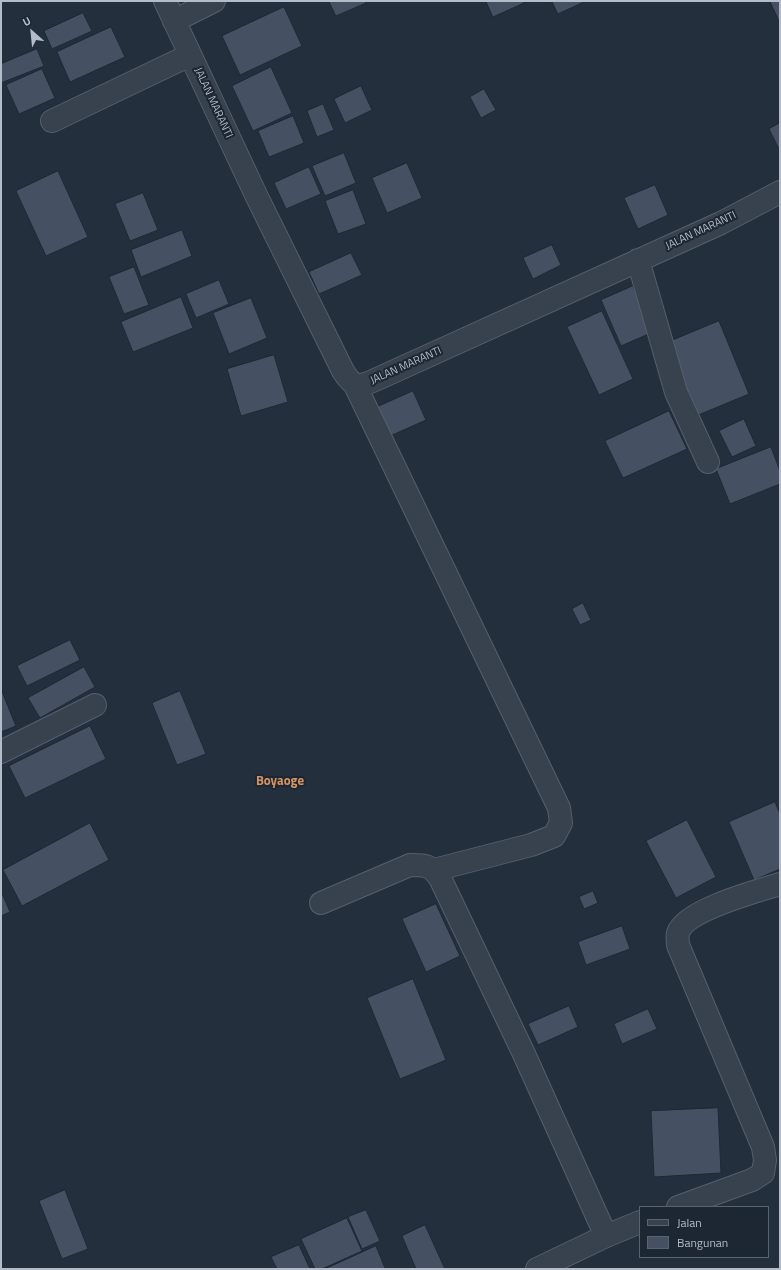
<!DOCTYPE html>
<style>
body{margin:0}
#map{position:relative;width:781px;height:1270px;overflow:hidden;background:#242f3e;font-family:"Titillium Web",sans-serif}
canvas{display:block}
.frame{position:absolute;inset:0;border:2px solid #b4bcc9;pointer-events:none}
.legend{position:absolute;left:639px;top:1206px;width:130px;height:52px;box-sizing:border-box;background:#1d2633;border:1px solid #59626f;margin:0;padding:5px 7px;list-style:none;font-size:12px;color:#b4bcc9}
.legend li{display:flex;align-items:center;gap:8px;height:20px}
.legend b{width:20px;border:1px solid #59626f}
.north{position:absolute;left:12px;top:12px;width:40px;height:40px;-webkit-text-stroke:3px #1d2633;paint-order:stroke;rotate:333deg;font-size:11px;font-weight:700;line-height:16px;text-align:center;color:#b4bcc9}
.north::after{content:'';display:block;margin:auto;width:14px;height:18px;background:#b4bcc9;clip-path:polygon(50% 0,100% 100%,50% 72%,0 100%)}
</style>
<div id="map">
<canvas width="781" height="1270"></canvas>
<div class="frame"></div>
<ul class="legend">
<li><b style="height:5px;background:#38414e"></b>Jalan</li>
<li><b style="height:11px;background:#455162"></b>Bangunan</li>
</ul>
<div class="north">U</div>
</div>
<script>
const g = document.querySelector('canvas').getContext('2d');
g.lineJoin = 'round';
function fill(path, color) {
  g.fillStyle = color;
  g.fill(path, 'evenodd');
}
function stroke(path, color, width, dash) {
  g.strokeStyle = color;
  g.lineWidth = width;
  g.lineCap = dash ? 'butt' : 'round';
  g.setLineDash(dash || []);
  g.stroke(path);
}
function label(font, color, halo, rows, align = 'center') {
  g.font = font + ' "Titillium Web",sans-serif';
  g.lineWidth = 4;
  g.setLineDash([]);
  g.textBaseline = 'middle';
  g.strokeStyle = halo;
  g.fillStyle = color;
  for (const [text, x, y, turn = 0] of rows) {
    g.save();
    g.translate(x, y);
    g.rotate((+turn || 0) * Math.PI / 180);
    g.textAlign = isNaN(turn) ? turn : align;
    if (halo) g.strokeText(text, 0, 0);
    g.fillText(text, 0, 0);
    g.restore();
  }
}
const building = new Path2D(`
 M329 1H365L366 3 336 16Z
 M486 1H523L524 3 493 17Z
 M552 1H586L558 14Z
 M770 1H780V23Z
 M284 7 302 46 240 75 222 36Z
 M83 13 92 31 52 49 44 31Z
 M111 27 125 57 70 82 57 52Z
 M37 49 44 66 1 83V64Z
 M271 67 292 113 253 131 232 86Z
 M42 69 55 98 19 114 6 85Z
 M361 86 372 110 345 123 334 99Z
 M484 89 496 110 481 118 470 97Z
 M323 104 334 130 317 137 307 111Z
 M293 116 304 143 269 157 258 131Z
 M780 123V151L769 129Z
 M344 153 356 183 325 196 312 166Z
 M407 163 422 198 387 213 372 178Z
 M309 167 321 194 286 209 274 183Z
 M58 171 88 237 46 256 16 191Z
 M655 185 668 215 638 229 624 198Z
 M353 190 366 224 338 234 325 201Z
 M143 193 158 230 130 241 115 204Z
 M182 230 192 256 141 277 131 250Z
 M552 245 561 265 533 279 523 258Z
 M351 253 362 275 319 294 309 272Z
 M134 267 149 305 124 314 109 277Z
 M219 280 229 304 196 318 186 294Z
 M633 286 653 332 621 346 601 300Z
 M181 297 193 328 133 352 121 322Z
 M251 298 267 338 229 354 213 313Z
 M602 311 633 379 599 395 567 327Z
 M719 321 749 394 696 416 666 343Z
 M274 355 288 402 241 416 227 369Z
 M413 391 426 420 388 437 375 408Z
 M669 411 687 449 623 478 605 441Z
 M744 419 756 446 732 457 719 431Z
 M771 447 780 471V484L730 504 716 469Z
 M583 603 591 620 580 625 572 609Z
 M70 640 80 660 27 686 17 666Z
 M84 667 95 687 40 718 28 698Z
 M1 689 16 726 1 732Z
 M180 691 206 754 177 765 152 703Z
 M90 726 106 759 25 798 9 766Z
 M775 802 780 814V869L754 880 729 822Z
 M687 820 716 877 676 898 646 841Z
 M90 823 109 860 22 906 3 870Z
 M1 891 10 912 1 916Z
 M593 891 598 903 584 909 579 897Z
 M436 904 460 956 426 972 402 919Z
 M622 926 630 949 586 965 578 942Z
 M413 979 446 1060 400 1079 367 998Z
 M569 1006 578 1027 538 1045 528 1024Z
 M648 1009 657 1029 622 1044 614 1024Z
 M718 1108 721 1173 654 1177 651 1111Z
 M65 1190 88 1249 62 1259 39 1201Z
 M366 1210 380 1241 362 1249 348 1217Z
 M347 1218 362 1251 322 1269H315L301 1239Z
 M425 1225 445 1269H416L402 1236Z
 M299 1245 310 1269H277L271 1257Z
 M376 1246 385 1268 383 1269H325Z`);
const street = new Path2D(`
 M165 1 256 195 343 371C353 387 358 388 375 380L721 223 780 192
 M174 21 214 1
 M52 121 190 55
 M638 260 676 392 708 462
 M355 385 559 808 561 823 554 836 531 845 434 870
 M1 752 95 705
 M321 903 410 865C426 865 430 865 440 878L524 1054 606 1236
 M678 1207 752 1180 763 1173 765 1160 763 1147 678 945C678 942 677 936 678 933 685 910 758 891 780 884
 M537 1269 606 1236 640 1222`);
const streetNames = [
 ["JALAN MARANTI",213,103,65],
 ["JALAN MARANTI",701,231,-25],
 ["JALAN MARANTI",406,366,-24]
];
const quarterNames = [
 ["Boyaoge",280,782]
];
fill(building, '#455162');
stroke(building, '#1f2835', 1);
stroke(street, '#565f6c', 24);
stroke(street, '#38414e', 22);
label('11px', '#b4bcc9', '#1d2633', streetNames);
label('bold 13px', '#d59563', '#1d2633', quarterNames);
</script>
